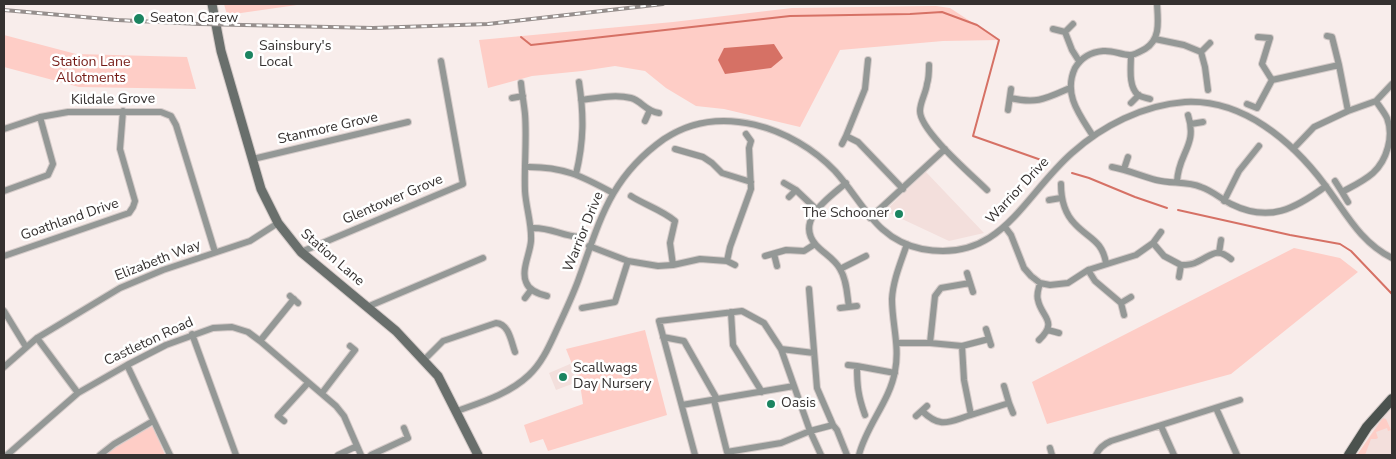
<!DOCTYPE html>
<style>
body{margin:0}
#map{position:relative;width:1396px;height:459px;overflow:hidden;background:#f8edeb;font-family:"Nunito Sans",sans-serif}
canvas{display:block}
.frame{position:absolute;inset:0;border:5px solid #353130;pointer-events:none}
</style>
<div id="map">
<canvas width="1396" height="459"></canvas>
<div class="frame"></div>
</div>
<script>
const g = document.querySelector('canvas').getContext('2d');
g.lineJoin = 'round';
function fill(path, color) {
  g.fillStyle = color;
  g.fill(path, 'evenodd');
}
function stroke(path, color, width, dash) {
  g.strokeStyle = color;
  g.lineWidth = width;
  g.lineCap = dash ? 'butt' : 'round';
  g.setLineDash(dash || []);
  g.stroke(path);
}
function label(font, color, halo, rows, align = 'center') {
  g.font = font + ' "Nunito Sans",sans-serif';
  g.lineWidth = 5;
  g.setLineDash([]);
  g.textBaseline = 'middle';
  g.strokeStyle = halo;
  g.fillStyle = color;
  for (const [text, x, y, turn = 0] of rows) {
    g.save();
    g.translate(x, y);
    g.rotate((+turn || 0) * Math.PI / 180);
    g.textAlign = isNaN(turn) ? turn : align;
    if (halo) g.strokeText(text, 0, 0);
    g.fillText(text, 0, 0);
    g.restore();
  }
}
const built = new Path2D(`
 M925 172H926L984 233 949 241 885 211Z
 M570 364 577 382 556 390 549 373Z
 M1392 408V455H1357L1380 420Z`);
const green = new Path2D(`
 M224 4H325L297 5 227 15Z
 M936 6 950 8 999 40 943 41 840 50 800 127 724 109 696 106 666 88 645 71 615 66 582 71 532 76 488 88 479 40 673 22 792 8Z
 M4 35 76 54 187 57 196 89 79 87 4 67Z
 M1294 248 1340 258 1358 272 1231 374 1047 424 1032 382Z
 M645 330 667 415 548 451 543 439 530 443 524 425 583 404 580 384 566 349Z
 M1383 418 1386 419 1391 430 1388 431 1387 428 1376 432 1378 438 1376 439H1371L1365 455H1357Z
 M153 426 165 455H104L114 445Z`);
const water = new Path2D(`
 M774 44 783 58 771 68 725 74 718 60 724 48Z`);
const stream = new Path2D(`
 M521 37 531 45 790 16 910 14 942 12 977 25 999 40 973 136 1044 161
 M1072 173 1089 178 1135 197 1167 208
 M1178 210 1290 235 1340 244 1351 251 1392 294`);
const minor = new Path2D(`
 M1053 29 1065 32 1073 24
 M1065 32 1072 50 1079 61
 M1327 36 1332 37 1339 65
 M1258 37 1270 38 1262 64 1272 80
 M1155 39 1184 45 1201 52 1205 67 1208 90
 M1201 52 1210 43
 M1131 55C1131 67 1128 86 1138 95 1141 97 1147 98 1150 99
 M868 60 865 89 846 136 858 142 903 189
 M929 65C929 71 929 78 927 84 926 93 920 102 920 111 920 131 972 175 987 190
 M521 83C522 94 524 104 525 114 527 140 524 166 525 191 526 208 532 224 531 241 530 254 521 270 526 282 529 291 539 294 547 296
 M512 98 523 96
 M1010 98C1037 104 1045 99 1070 88
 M581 100C597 98 615 94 631 98 642 101 645 111 659 113
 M1131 103 1139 95
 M1247 104 1257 108 1272 80 1339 65 1348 111
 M1008 110 1011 89
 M645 121 649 112
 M1191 124 1203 122
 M4 129 40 117 68 112H161L171 116 176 125 215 252
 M1093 136C1079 114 1063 94 1075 68 1081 58 1091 52 1103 51 1113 50 1121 55 1130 55 1135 55 1141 51 1145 49 1161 39 1158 21 1157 4
 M842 144 846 136
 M675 149 703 157 712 163 722 173 751 182
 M1293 149 1314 127 1348 111 1376 101 1392 84
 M253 159 408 122
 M525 167C562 166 582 176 613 193
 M1112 167C1128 170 1141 176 1156 180 1171 184 1187 181 1201 187 1213 191 1221 199 1231 204 1269 223 1295 209 1326 186
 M1124 169 1128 157
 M576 174C584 141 584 115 579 82
 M1335 181 1342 192
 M1177 182C1178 153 1198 146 1188 115
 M784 183 796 190 816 209
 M846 183C830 197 794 220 816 245 823 253 835 259 840 269 847 280 847 295 849 307
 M1061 184C1061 199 1064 213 1075 224 1089 239 1102 240 1106 263
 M4 191 48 175 53 164 40 117
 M631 196C645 205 662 210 675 221L670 243 673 265
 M789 197 796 190
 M1049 200 1061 198
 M1224 201 1239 171 1259 146
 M1348 202 1342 192C1353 186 1364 181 1373 173 1387 160 1394 136 1387 118 1384 112 1379 106 1376 101
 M870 218 945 149
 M1005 227 1011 235 1024 268 1031 276 1040 283 1050 285 1068 283 1088 270 1136 255 1153 243 1164 256 1181 265C1186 265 1192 265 1197 262 1211 256 1216 246 1231 259
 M531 228C551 227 561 236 580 237
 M1153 243 1161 232
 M589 246 628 261
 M301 252 463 184 441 61
 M1219 253 1221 240
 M774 254 777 266
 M4 256 129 213 133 207 135 201 120 149 123 111
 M765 256 786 250 804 251 815 244
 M727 261 735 265
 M840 269 866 256
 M1088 270 1095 281 1121 303 1124 315
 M967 273 973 292
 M1179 277 1181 265
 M809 289 817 388 833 425
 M290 296 298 303
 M525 298 531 290
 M1121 303 1131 297
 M367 307 483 258
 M582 308 615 302 628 261 658 266 673 265 700 259 727 261 730 247 751 189 749 148 751 141 746 134
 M840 308 857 306
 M4 311 26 347
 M731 312 733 345 762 392
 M986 329 991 345
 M1048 330 1059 333
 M192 334 236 455
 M663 337 684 341 717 399
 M37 338 78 393
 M1039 340C1059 321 1041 317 1038 300 1036 294 1039 288 1040 283
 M260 341 294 299
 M897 343H930L962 346 964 380 971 415C948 422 941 429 922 411
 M930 343 935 296 941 288 970 283
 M962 346 989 339
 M781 349 814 353
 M424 360 443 341 496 323C509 324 511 341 515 352
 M127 365 170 455
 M848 365 857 366
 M4 367 37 338 120 288 163 270 250 241 278 223
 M322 393 355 350 350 346
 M714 400 727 452 781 443 810 431 833 425 837 430 847 455
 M1009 403 1013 413
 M682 405 794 386
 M1216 408 1237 455
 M457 411C482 402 509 394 529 375 543 362 550 344 558 327 565 312 572 297 578 281 600 221 609 178 664 139 719 102 793 127 835 171 863 202 876 240 922 249 1001 264 1023 196 1072 153 1102 126 1143 105 1185 102 1243 99 1292 141 1325 185 1346 213 1360 242 1392 258
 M865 415C858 396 857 385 857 366L895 373
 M971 415 1009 403 1004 386
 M916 416 927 406
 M284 421 278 416 308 383
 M1161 426 1174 455
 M1050 448 1052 455
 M7 455 78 393 127 365 166 345 213 328 232 327 248 332 260 341 336 406 344 416 361 455
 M100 455 114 444 153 421
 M338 455 357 446
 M371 455 408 438 404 428
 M695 455 659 321 742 311 764 323 781 349 810 431 821 455
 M859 455C866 426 890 401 895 371 900 347 892 324 892 299 893 280 901 262 907 244
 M1096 455C1099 448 1104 444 1111 441L1240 400`);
const secondary = new Path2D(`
 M212 4 221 51 261 189 278 223 301 252 396 331 438 376 478 455`);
const primary = new Path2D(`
 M1349 455 1367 427 1392 399`);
const rail = new Path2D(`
 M4 10 117 20 200 24 373 28 488 24 663 4`);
const markers = [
 [139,19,6,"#1b8460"],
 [249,55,5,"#1b8460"],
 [899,214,5,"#1b8460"],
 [563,377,5,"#1b8460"],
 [771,404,5,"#1b8460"]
];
const poiNames = [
 ["Seaton Carew",150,19],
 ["Sainsbury's",259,47],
 ["Local",259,63],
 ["The Schooner",889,214,"right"],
 ["Scallwags",573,369],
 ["Day Nursery",573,385],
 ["Oasis",781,404]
];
const parkNames = [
 ["Station Lane",91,63],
 ["Allotments",91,79]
];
const streetNames = [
 ["Kildale Grove",113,100,-1],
 ["Stanmore Grove",328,129,-13],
 ["Warrior Drive",1018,191,-47],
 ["Glentower Grove",393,200,-23],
 ["Goathland Drive",70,220,-19],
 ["Warrior Drive",584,232,-68],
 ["Station Lane",332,258,41],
 ["Elizabeth Way",158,261,-21],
 ["Castleton Road",149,342,-25]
];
fill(built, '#f3dfdc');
fill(green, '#fecdc6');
fill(water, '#d67165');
stroke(stream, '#d67165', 2);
stroke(minor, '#d5cbc9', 8);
stroke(secondary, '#d5cbc9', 11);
stroke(primary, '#d5cbc9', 12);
stroke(minor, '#949896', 6);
stroke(secondary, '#696f6c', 9);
stroke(primary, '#4b524e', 10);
stroke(rail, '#968f8d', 4);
stroke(rail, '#fff', 2, [5.5]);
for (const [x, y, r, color] of markers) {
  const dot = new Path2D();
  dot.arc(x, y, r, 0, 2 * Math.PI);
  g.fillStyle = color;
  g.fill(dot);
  stroke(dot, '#fff', 2);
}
label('14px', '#353130', '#fff', poiNames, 'left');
label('14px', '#731813', '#fff', parkNames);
label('14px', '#353130', '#fff', streetNames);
</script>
